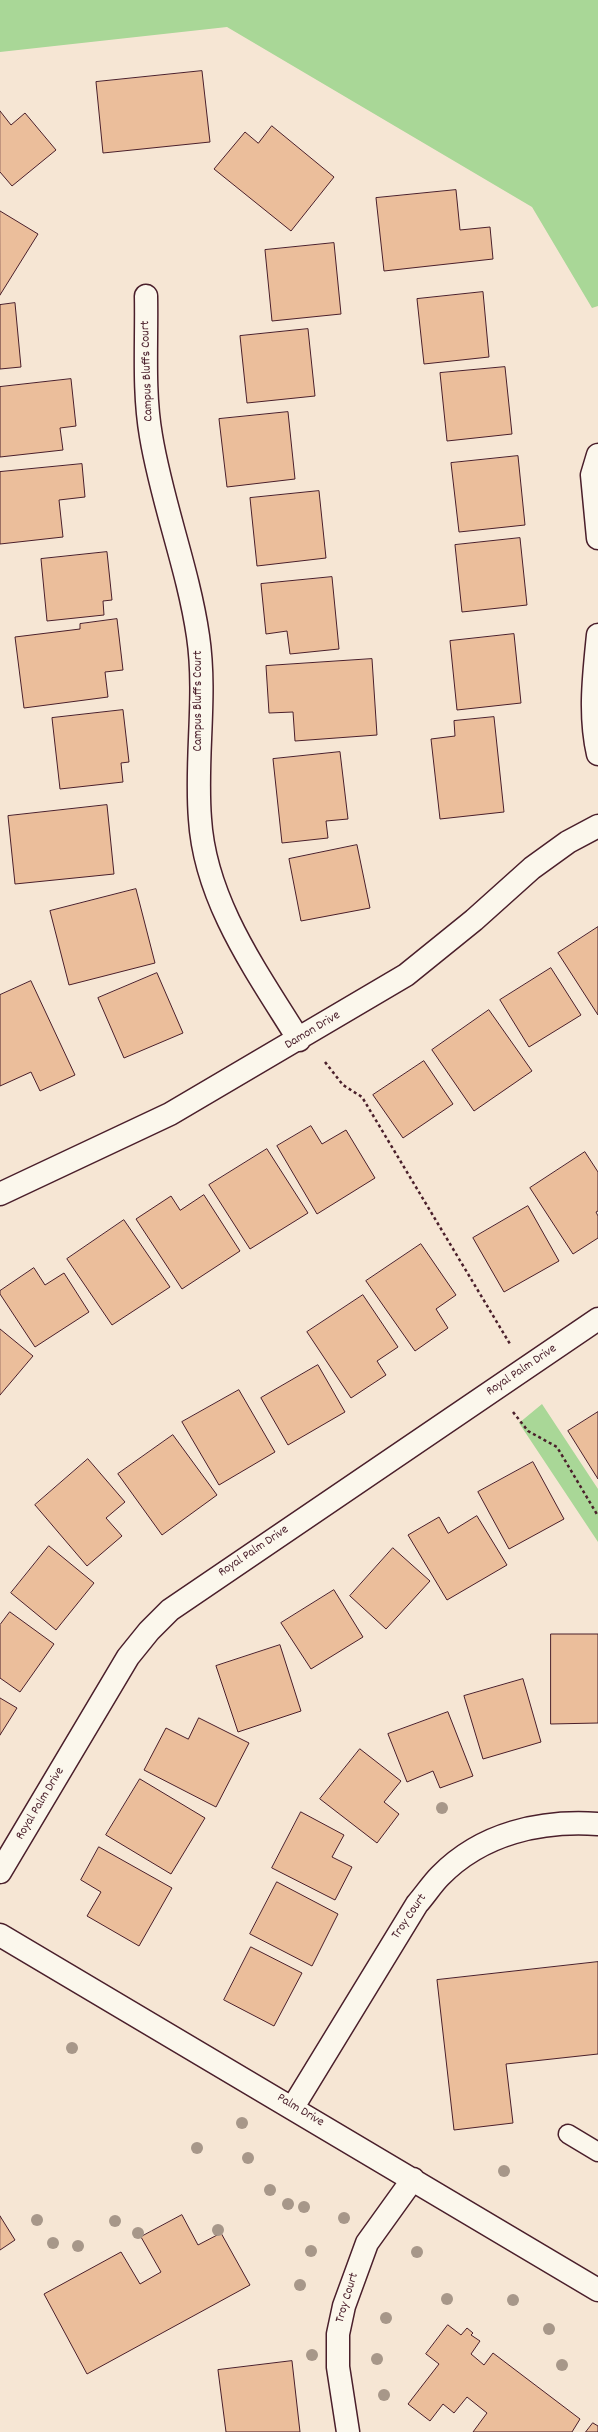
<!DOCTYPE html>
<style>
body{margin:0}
canvas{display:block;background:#f6e6d4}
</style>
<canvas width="598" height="2432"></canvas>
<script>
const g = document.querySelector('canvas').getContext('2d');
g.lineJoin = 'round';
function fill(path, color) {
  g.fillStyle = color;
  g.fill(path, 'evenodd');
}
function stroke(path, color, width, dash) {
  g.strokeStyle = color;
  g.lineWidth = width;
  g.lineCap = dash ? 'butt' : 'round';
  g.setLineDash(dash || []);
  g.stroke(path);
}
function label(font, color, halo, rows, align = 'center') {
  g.font = font + ' Dekko,sans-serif';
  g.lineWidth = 4;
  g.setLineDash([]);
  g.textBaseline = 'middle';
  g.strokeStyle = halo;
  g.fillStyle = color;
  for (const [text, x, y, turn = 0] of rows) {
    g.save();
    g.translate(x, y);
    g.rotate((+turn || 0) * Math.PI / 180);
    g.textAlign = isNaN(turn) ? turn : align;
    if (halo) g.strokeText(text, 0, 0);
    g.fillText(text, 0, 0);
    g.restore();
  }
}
const green = new Path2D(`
 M0 0H598V306L592 308 532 207 227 27 0 52Z
 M542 1404 598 1489V1542L519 1423Z`);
const building = new Path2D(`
 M202 71 210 142 103 153 96 82Z
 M0 111 11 125 25 113 56 150 12 186 0 172Z
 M272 126 334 177 291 231 214 169 245 132 258 143Z
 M456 190 460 230 490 227 493 259 384 271 376 198Z
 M0 211 38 234 0 295Z
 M334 243 341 314 272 321 265 250Z
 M483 292 489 357 424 364 417 299Z
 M15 303 21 367 0 369V305Z
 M308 329 315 396 247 403 240 336Z
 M505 367 512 434 447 441 440 373Z
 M71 379 76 426 60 428 63 450 0 457V387Z
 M288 412 295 479 227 487 219 419Z
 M518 456 525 525 459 532 451 463Z
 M82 464 85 497 59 500 63 537 0 544V472Z
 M319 491 326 558 257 566 250 498Z
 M520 538 527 605 462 612 455 545Z
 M107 552 112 600 103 601 104 615 47 621 41 559Z
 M332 577 339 649 290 654 287 631 266 634 261 584Z
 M117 619 123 670 105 672 108 697 24 708 15 637 80 629V624Z
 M514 634 521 703 457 710 450 641Z
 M372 659 377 735 295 741 293 712 269 713 266 666Z
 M123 710 129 762 121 763 123 782 60 789 52 718Z
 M494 717 504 812 440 819 431 739 455 736 454 721Z
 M340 752 348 819 326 821 328 838 282 843 273 759Z
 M107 805 114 874 15 884 8 816Z
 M357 845 370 908 301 921 289 859Z
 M136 889 155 963 69 985 50 911Z
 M598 927V1015L558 953Z
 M551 968 581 1015 529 1047 500 1000Z
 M157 973 183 1033 124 1058 98 998Z
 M31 981 75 1075 40 1091 31 1072 0 1086V995Z
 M489 1010 532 1071 474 1111 432 1050Z
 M424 1061 453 1104 403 1138 373 1095Z
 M311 1126 322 1144 346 1130 375 1178 317 1214 277 1146Z
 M267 1149 308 1213 250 1249 209 1185Z
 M585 1152 598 1172V1211L596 1212 598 1216V1238L573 1254 530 1188Z
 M204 1195 240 1251 182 1289 136 1219 171 1196 180 1210Z
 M528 1206 559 1261 504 1292 473 1238Z
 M124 1220 170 1287 112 1325 67 1259Z
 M421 1244 456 1295 436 1309 448 1328 415 1351 366 1281Z
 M34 1268 45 1285 64 1273 89 1312 35 1347 0 1294V1291Z
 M363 1295 398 1347 377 1361 386 1375 351 1398 307 1332Z
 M0 1329 33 1356 0 1395Z
 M318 1365 345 1412 288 1445 261 1398Z
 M239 1390 275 1452 219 1485 182 1422Z
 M598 1412V1479L568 1431Z
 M173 1435 217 1495 162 1535 118 1474Z
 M88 1459 125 1502 106 1518 122 1536 87 1566 35 1505Z
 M533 1462 564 1519 509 1549 478 1492Z
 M477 1516 507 1565 447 1600 408 1535 439 1517 448 1533Z
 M49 1546 94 1583 56 1630 11 1593Z
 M393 1548 430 1581 386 1629 350 1596Z
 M334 1590 363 1637 311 1669 281 1623Z
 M10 1612 54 1644 20 1692 0 1678V1625Z
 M551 1634H598V1723L551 1724Z
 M280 1645 301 1711 238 1732 216 1666Z
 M523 1679 541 1742 483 1759 464 1696Z
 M0 1698 17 1708 0 1735Z
 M448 1712 473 1776 440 1788 433 1771 407 1782 388 1734Z
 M199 1718 249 1743 216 1807 144 1770 166 1728 188 1739Z
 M360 1749 401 1781 384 1802 399 1814 377 1843 320 1799Z
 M140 1779 205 1818 171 1874 106 1835Z
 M301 1812 344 1835 332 1857 352 1867 335 1900 272 1868Z
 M99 1847 172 1888 139 1946 87 1916 101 1892 81 1880Z
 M277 1882 338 1914 312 1966 250 1934Z
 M251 1947 302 1973 274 2026 224 2000Z
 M598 1962V2054L506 2064 513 2123 454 2130 437 1980Z
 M182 2215 198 2245 221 2233 250 2285 87 2374 44 2294 121 2252 140 2284 161 2272 141 2237Z
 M0 2216 15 2240 0 2250Z
 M448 2325 461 2335 467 2328 473 2333 471 2335 480 2341 471 2354 484 2365 493 2353 580 2419 572 2432H473L487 2413 467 2397 454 2413 443 2404 430 2421 408 2404 439 2364 426 2354Z
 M292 2361 300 2432H226L218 2370Z
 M593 2423 598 2426V2432H586Z`);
const path = new Path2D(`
 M325 1062 343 1085 362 1097 510 1344
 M513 1412 528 1431 557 1447 598 1516`);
const lane = new Path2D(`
 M568 2134 598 2152`);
const street = new Path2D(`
 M146 296C147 342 143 390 151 436 162 503 188 568 198 636 207 697 195 758 200 819 205 901 257 972 299 1040
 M598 455 592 475 598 538
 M598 635C594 675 589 715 598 754
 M0 1194 170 1114 406 975 474 920 532 868 568 842 598 826
 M0 1872 128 1657 149 1631 170 1610 598 1319
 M0 1935 598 2290
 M293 2107 417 1904C425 1895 432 1884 440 1876 482 1833 541 1820 598 1824
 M348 2432 338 2367V2334L344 2306 367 2243 413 2179`);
const trees = [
 [442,1808],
 [72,2048],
 [242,2123],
 [197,2148],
 [248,2158],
 [504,2171],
 [270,2190],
 [288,2204],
 [304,2207],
 [344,2218],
 [37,2220],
 [115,2221],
 [218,2230],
 [138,2233],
 [53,2243],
 [78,2246],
 [311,2251],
 [417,2252],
 [300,2285],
 [447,2299],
 [513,2300],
 [386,2318],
 [549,2329],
 [312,2355],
 [377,2359],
 [562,2365],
 [384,2395]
];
const streetNames = [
 ["Campus Bluffs Court",148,371,-92],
 ["Campus Bluffs Court",199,701,-90],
 ["Damon Drive",313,1031,-31],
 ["Royal Palm Drive",522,1371,-34],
 ["Royal Palm Drive",254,1552,-34],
 ["Royal Palm Drive",41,1804,-59],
 ["Troy Court",410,1917,-56],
 ["Palm Drive",300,2111,31],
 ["Troy Court",348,2298,-73]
];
fill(green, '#a9d797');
fill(building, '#ebbe9b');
stroke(building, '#4a1f2b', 1);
stroke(lane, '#4a1f2b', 21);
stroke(street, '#4a1f2b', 25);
stroke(path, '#4a1f2b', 2.5, [3, 3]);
stroke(lane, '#fbf7ec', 18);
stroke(street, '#fbf7ec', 22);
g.fillStyle = '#a79789';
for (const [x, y] of trees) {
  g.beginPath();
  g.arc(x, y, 6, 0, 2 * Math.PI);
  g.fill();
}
label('13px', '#4a1f2b', '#fbf7ec', streetNames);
</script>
